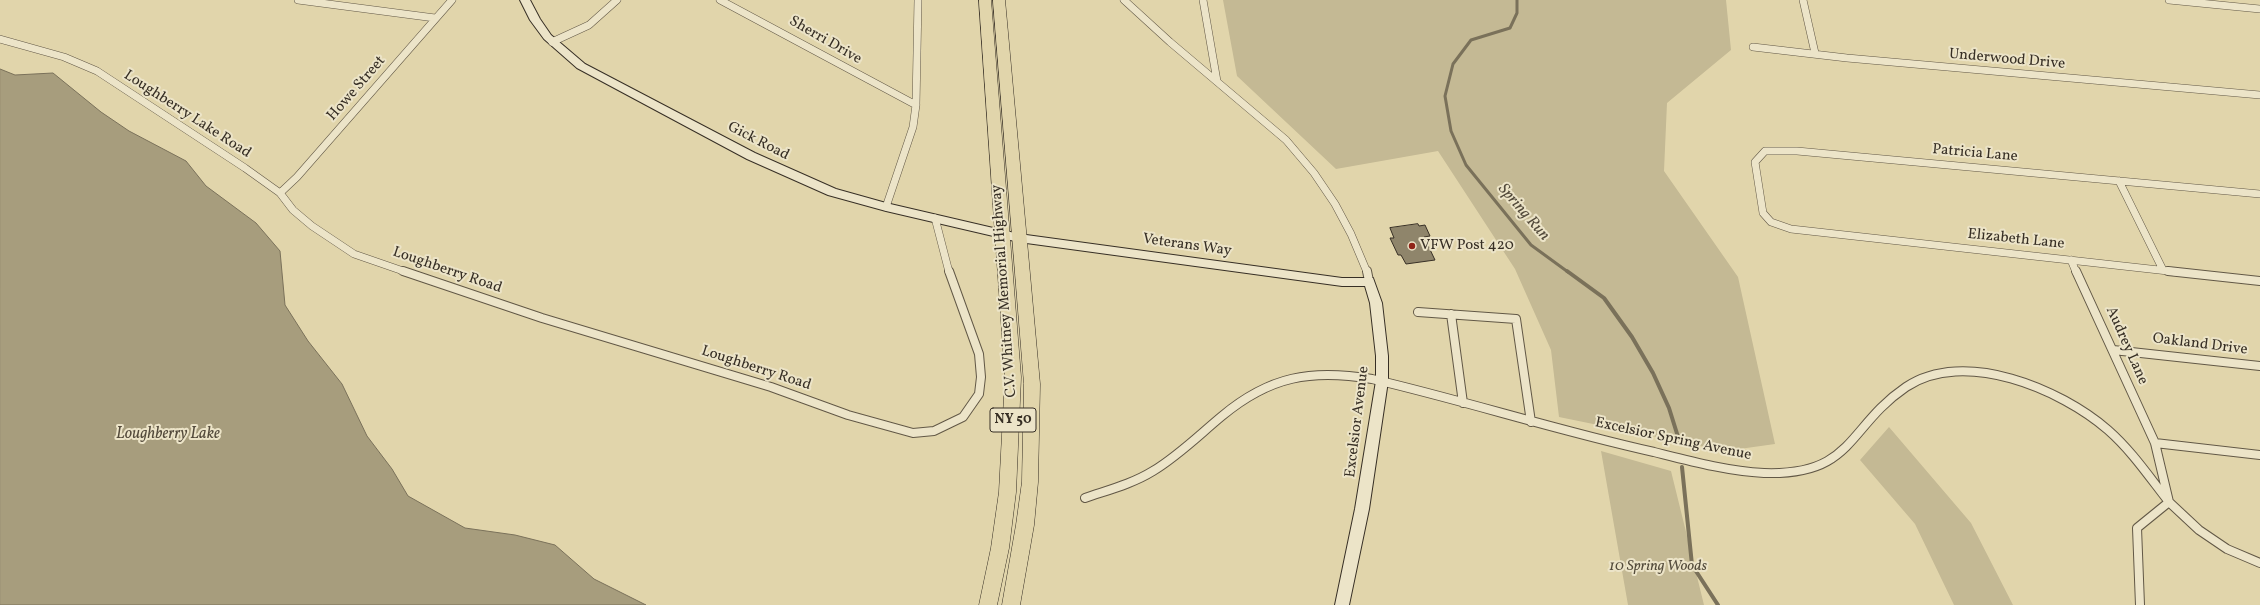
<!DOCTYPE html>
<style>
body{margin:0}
canvas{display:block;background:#e1d5ab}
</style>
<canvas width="2260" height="605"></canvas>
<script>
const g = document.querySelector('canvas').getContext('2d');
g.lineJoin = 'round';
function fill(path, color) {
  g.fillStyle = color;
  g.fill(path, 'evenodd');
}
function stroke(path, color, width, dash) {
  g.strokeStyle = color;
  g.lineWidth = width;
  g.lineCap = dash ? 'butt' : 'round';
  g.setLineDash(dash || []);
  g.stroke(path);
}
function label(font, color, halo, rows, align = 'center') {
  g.font = font + ' Vollkorn,serif';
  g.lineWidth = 4;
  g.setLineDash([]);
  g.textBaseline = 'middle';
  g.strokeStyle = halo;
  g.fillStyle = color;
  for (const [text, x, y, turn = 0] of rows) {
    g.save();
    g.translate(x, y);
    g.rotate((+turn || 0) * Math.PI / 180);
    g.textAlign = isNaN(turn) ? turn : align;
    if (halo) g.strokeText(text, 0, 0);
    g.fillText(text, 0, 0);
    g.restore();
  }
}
const green = new Path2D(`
 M1223 0H1726L1731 50 1667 103 1664 171 1738 277 1775 444 1725 451 1559 417 1551 350 1515 269 1438 151 1336 169 1237 76Z
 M1889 427 1971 523 2013 605H1954L1915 524 1860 460Z
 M1601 451 1671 471 1704 605H1628Z`);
const water = new Path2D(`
 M0 69 15 75 53 73 101 112 129 131 186 161 206 186 256 223 280 251 285 305 308 341 342 384 367 436 392 469 408 496 465 528 515 535 555 545 594 579 646 605H0Z`);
const streamFar1 = new Path2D(`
 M1517 0V13L1510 28 1471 40 1453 64 1445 96 1451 131 1466 165 1531 245 1568 272`);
const stream = new Path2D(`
 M1567 271 1604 298 1632 337 1653 373 1669 408 1679 440
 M1682 467 1692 565 1718 605`);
const building = new Path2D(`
 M1418 224 1419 226 1425 225 1430 236 1424 237 1435 260 1406 264 1401 255H1398L1390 238H1394L1390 228Z`);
const streetFar1 = new Path2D(`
 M298 0 435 18
 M720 0 916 105
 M1124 0 1170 42 1286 140 1314 173 1335 204 1351 234 1367 272
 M1203 0 1217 81
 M1803 0 1815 53
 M2169 0 2260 9
 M0 39 64 57 97 71 245 168 280 193 293 210 312 226 354 254 406 272
 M552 42 589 25 617 0
 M1753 47 1847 58 2260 95
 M2119 181 2163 270
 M280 193 297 177 452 0
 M886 207 913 127 916 105 918 0
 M935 218 949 272
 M2071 260 2076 272
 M2177 272 1791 229 1771 222 1763 213 1755 162 1765 151H1797L2260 194`);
const street = new Path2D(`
 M403 271 542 318 771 387 848 415 913 433 934 431 963 417 979 394 981 377 979 354 949 271
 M1367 271 1369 281
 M2076 271 2155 443 2169 502 2199 530 2227 549 2260 563
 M2168 271 2260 281
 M1418 312 1516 319 1531 422
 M1451 314 1463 403
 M2113 350 2260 366
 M2155 443 2260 455
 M1085 498C1108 490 1132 484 1153 471 1178 456 1199 435 1222 416 1270 376 1311 369 1372 379 1466 401 1559 431 1654 452 1690 461 1727 471 1764 473 1854 476 1847 427 1906 387 1964 348 2061 389 2108 430 2132 451 2150 478 2169 502L2137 528 2140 605`);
const secondary = new Path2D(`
 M520 0H530L540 19 551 35 585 64 755 153 836 189 886 203 1019 234 1342 278H1373L1382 303 1388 356V381L1369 509 1349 605H1335L1355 509 1376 381V356L1370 303 1365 286H1342L1019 242 886 211 828 195 747 159 577 68 544 39 530 20Z`);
const highway = new Path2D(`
 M979 0H991L1021 377 1016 492 1009 548 997 605H979L991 548 999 492 1005 377Z
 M993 0H1005L1040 384 1038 482 1034 525 1020 605H1002L1016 525 1022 482 1024 384Z`);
const markers = [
 [1412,246,4,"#8f2418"]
];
const shields = [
 [1013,420,46]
];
const shieldNames = [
 ["NY 50",1013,420]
];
const streetNames = [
 ["Sherri Drive",825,41,30],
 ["Underwood Drive",2007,60,5],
 ["Howe Street",357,89,-49],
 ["Loughberry Lake Road",187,115,33],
 ["Gick Road",758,142,27],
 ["Patricia Lane",1975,154,5],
 ["Elizabeth Lane",2016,240,6],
 ["Veterans Way",1187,246,8],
 ["Loughberry Road",447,271,19],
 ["C.V. Whitney Memorial Highway",1005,291,-94],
 ["Oakland Drive",2200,345,7],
 ["Audrey Lane",2126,346,66],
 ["Loughberry Road",756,369,18],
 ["Excelsior Avenue",1358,422,-83],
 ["Excelsior Spring Avenue",1673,440,12]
];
const poiNames = [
 ["VFW Post 420",1420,246]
];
const parkNames = [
 ["10 Spring Woods",1658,567]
];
const waterNames = [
 ["Spring Run",1523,213,49],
 ["Loughberry Lake",168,435]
];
fill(green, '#c4b994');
fill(water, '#a79d7d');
stroke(water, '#7a715a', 1);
stroke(streamFar1, '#7a715a', 3);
stroke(stream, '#7a715a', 4);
fill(building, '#8f856b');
stroke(building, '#372f25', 1);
stroke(streetFar1, '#625846', 8);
stroke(street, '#625846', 10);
stroke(secondary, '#372f25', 2);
stroke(highway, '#372f25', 1);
stroke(streetFar1, '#ece4c8', 7);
stroke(street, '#ece4c8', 8);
fill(secondary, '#ece4c8');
fill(highway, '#e1d5ab');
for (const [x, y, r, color] of markers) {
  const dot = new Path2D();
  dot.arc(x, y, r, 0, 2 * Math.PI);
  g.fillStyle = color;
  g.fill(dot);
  stroke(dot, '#ece4c8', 1.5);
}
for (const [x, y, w] of shields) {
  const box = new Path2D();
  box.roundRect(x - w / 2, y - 12, w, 24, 3);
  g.fillStyle = '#ece4c8';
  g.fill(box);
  stroke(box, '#372f25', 1);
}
label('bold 14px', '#372f25', null, shieldNames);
label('15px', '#372f25', '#ece4c8', streetNames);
label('15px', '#372f25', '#ece4c8', poiNames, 'left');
label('italic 15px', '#534b3b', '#ece4c8', parkNames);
label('italic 16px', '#534a3b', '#ece4c8', waterNames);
</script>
